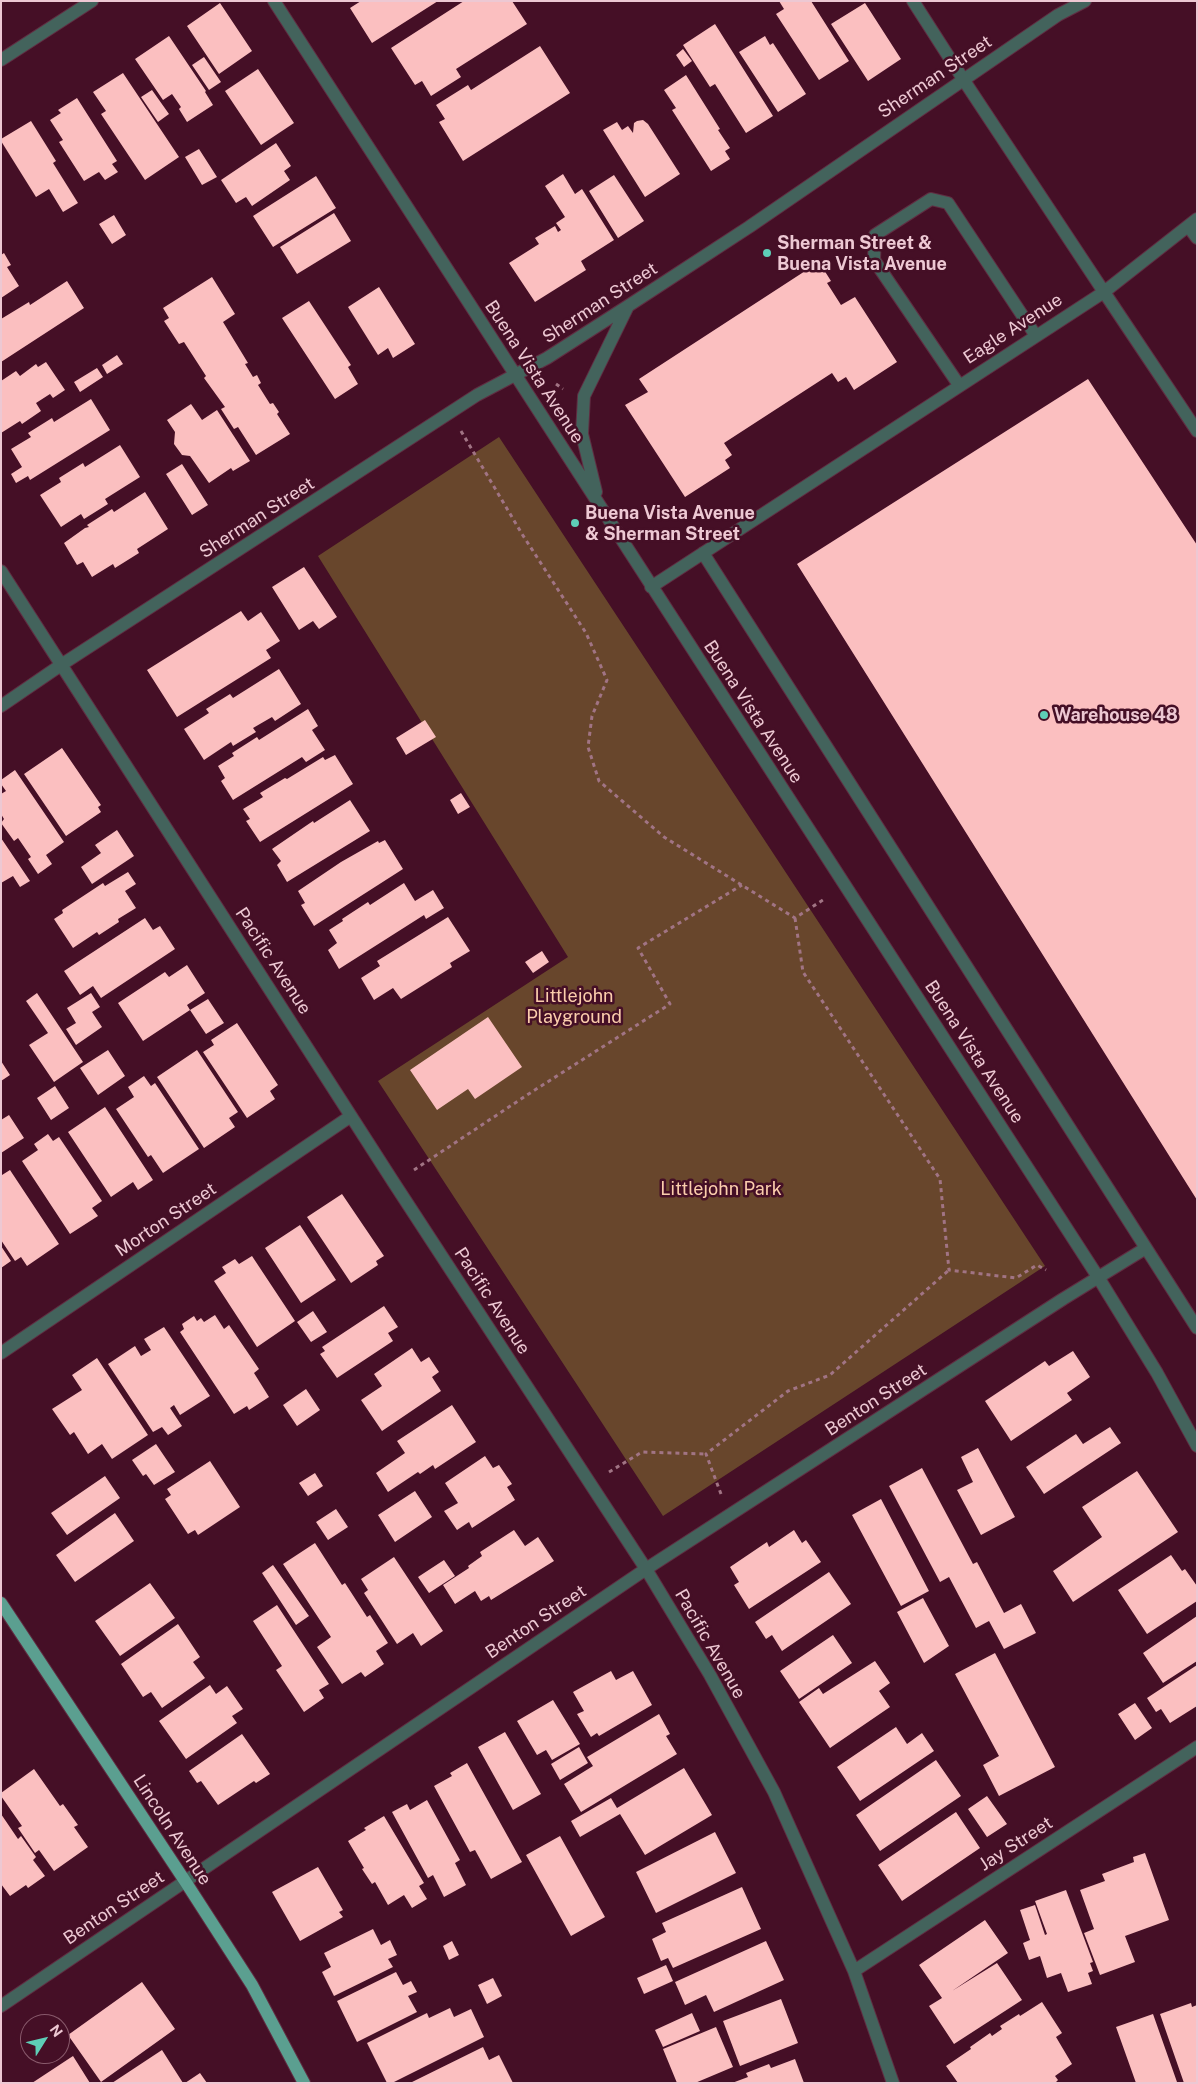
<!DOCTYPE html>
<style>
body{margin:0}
#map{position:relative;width:1198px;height:2084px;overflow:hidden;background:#450f26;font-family:"Public Sans",sans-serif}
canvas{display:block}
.frame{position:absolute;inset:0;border:2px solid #edc8d3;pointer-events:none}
.north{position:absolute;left:20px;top:2014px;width:50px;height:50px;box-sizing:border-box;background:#450f26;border:1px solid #88596b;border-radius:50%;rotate:54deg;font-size:14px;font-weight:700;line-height:20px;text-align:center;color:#edc8d3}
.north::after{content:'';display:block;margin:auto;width:18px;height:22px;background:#5eceb7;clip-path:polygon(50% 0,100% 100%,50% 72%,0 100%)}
</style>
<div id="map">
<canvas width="1198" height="2084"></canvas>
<div class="frame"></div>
<div class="north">N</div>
</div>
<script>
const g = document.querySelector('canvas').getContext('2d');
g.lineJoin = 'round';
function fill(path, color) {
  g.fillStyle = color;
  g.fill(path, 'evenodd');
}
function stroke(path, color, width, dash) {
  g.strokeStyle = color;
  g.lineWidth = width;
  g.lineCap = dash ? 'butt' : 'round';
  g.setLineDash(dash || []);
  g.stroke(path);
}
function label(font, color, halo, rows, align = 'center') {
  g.font = font + ' "Public Sans",sans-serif';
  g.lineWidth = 5;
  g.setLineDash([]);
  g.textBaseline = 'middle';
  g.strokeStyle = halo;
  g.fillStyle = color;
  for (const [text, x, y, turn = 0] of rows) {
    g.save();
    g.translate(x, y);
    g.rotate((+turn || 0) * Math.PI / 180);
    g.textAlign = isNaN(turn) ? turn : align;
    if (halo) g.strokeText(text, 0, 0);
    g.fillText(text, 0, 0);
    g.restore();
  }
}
const green = new Path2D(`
 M499 437 1045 1266 663 1516 378 1081 568 957 318 556Z`);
const building = new Path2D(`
 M361 1H438L372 43 350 8Z
 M464 1H512L527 24 456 69 461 77 431 96 422 81 415 85 391 48Z
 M779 1H811L849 61 819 80 776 14 784 9Z
 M220 3 252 51 219 74 187 26Z
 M865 3 901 59 868 81 831 24Z
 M715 24 773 116 746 133 715 84 710 87 683 45Z
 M169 36 206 91 205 92 213 105 187 122 179 109 181 107 172 94 163 100 135 59Z
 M765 36 770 45 773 43 806 94 778 112 739 52Z
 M540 46 570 93 463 161 439 122 445 119 436 105 468 85 471 90Z
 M683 49 692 61 684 67 676 55Z
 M204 57 221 82 209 90 192 65Z
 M258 69 294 123 261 145 225 91Z
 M123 73 179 157 145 180 101 114 106 111 93 92Z
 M686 75 720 129 718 130 730 148 725 151 730 159 711 171 672 110 676 108 664 90Z
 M152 90 169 114 158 122 141 97Z
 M77 98 117 161 112 164 118 172 105 180 99 172 84 181 59 142 63 140 50 120 61 113 58 110Z
 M643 120 648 124 680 174 645 197 603 130 617 122 622 130 628 126 633 133 634 123 637 121Z
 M31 121 56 161 53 163 78 203 63 212 49 189 36 197 1 141V139Z
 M276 143 291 166 284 171 290 180 252 206 246 197 236 203 221 180Z
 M199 149 217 177 202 185 185 157Z
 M563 174 575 194 582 189 614 240 581 261 586 270 535 302 509 263 539 244 535 238 555 226 558 232 561 230 556 223 565 217 545 186Z
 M614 175 644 221 618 238 589 191Z
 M316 176 336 208 273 247 253 216Z
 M334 213 351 241 297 274 280 247Z
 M114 215 126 235 112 244 99 224Z
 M4 253 11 265 7 267 19 286 1 298V255Z
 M819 262 831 281 827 283 841 305 855 297 897 362 854 390 846 377 838 382 832 373 724 443 732 455 725 460 730 468 685 497 625 405 648 392 639 379Z
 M212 277 235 314 223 322 248 363 245 364 253 377 257 375 261 383 258 385 270 404 273 403 279 412 277 414 290 434 256 455 238 427 234 429 221 409 225 407 204 378 206 376 184 342 179 344 164 321 169 318 163 308Z
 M67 281 84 308 1 362V319L29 302 30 305Z
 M379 287 415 344 393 358 388 348 378 355 348 307Z
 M309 301 351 365 348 367 358 384 335 399 282 318Z
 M117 355 123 364 107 374 102 365Z
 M46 362 65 390 53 398 50 394 36 403 41 411 22 424 20 421 1 433V381L16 371 20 376 36 364 38 367Z
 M97 368 103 377 80 392 74 382Z
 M1088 379 1197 545V1200L797 564Z
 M91 399 110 430 30 480 28 476 16 483 11 474 22 467 11 449 31 437 28 433 52 418 54 422Z
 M191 404 202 420 217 410 250 461 233 471 231 468 209 483 190 456 182 455 174 444 175 432 167 420Z
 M120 445 140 477 105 499 108 504 84 519 81 514 61 527 40 495 61 482 59 478 83 463 85 467Z
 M182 464 208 505 192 515 166 474Z
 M145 492 168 529 137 549 139 553 115 568 113 564 92 577 83 562 77 565 64 543 85 528 89 527 87 525 112 509 114 512Z
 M304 567 337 617 319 629 313 621 299 630 272 587Z
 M241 611 248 621 261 612 280 641 266 650 271 658 177 717 147 670Z
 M279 669 301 704 275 721 272 717 253 728 256 732 233 746 231 742 204 760 184 729 209 713 206 709 230 694 233 698Z
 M308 709 318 726 312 730 325 750 306 762 302 757 233 800 221 781 225 778 218 766 234 756 232 753 257 737 259 740Z
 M425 720 436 737 406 755 396 738Z
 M62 748 101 805 98 807 101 812 66 836 24 774Z
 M335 755 353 784 260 842 246 821 250 819 243 809 263 797 260 793 285 778 287 779 323 757 325 760Z
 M15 770 64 842 46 855 52 864 38 874 28 859 31 857 18 838 14 841 1 823 4 819 1 814V794L6 791 1 784V780Z
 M461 793 470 807 458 814 450 800Z
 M350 800 370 831 287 882 277 865 281 861 272 849 313 821 314 823Z
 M117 830 134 856 92 884 81 867 101 853 95 845Z
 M1 838 30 881 20 887 13 876 1 883Z
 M385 840 403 869 314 926 301 905 305 903 298 891 341 862 378 841 379 843Z
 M128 872 136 884 125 891 136 908 118 919 119 922 99 935 97 932 73 948 54 919 63 913 62 910 103 883 105 886Z
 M404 883 415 901 433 890 444 908 426 919 424 915 339 969 328 950 337 943 329 930 343 921 342 919 368 902 370 905Z
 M448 917 470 951 450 963 452 967 401 999 393 988 374 1000 361 978 380 966 377 961Z
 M145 918 153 930 160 926 175 949 101 998 93 986 80 995 64 971Z
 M542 951 549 962 533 973 525 962Z
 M187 965 205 993 187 1005 190 1010 208 999 224 1023 206 1034 190 1010 143 1041 118 1003 165 972 169 977Z
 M37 993 83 1062 54 1082 29 1045 48 1033 26 1001Z
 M91 993 100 1007 92 1012 102 1027 76 1045 66 1029 76 1023 67 1008Z
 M488 1017 522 1067 475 1099 468 1089 437 1110 410 1070Z
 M237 1023 278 1085 270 1091 275 1099 247 1118 203 1052 214 1045 211 1040Z
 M108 1050 125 1076 98 1095 80 1068Z
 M197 1050 238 1112 229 1118 235 1127 204 1148 157 1077Z
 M1 1061 10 1075 1 1081Z
 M144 1076 151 1086 155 1083 199 1149 163 1173 151 1155 148 1157 116 1109 134 1097 128 1087Z
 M55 1086 69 1108 51 1120 37 1098Z
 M105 1107 153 1180 138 1190 133 1182 111 1197 68 1132Z
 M9 1115 24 1138 1 1153V1120Z
 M48 1134 53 1141 59 1137 102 1201 92 1208 98 1216 70 1234 22 1161 38 1150 34 1144Z
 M10 1170 59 1244 27 1266 21 1257 15 1261 1 1240V1173L2 1175Z
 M342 1194 384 1256 376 1261 378 1265 351 1283 307 1217Z
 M300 1225 336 1280 301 1303 265 1248Z
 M1 1246 11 1261 1 1268Z
 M252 1256 295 1321 257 1347 214 1281 226 1273 222 1267 235 1259 239 1264Z
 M384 1306 398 1327 388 1333 393 1341 337 1378 320 1354 325 1351 322 1347Z
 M313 1311 327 1332 311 1342 297 1322Z
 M215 1315 224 1329 229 1325 259 1369 254 1373 269 1397 249 1410 247 1406 234 1414 180 1332 184 1329 182 1324 194 1316 197 1321 201 1318 204 1322Z
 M164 1327 210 1396 180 1415 174 1405 170 1408 182 1426 168 1435 162 1427 153 1432 108 1364 135 1346 141 1356 151 1350 144 1339Z
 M412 1348 421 1362 429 1357 439 1372 432 1377 441 1391 382 1431 361 1400 382 1386 374 1374Z
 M1073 1351 1090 1377 1067 1393 1072 1400 1011 1441 985 1401 1045 1361 1049 1366Z
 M97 1358 148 1435 112 1459 102 1444 88 1454 74 1432 70 1435 52 1409 82 1390 72 1375Z
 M306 1389 320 1410 297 1426 283 1405Z
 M452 1405 476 1442 435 1469 433 1465 420 1474 418 1472 388 1492 376 1473 405 1453 397 1441Z
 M1110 1427 1121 1443 1044 1494 1026 1467 1076 1434 1083 1444Z
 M156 1444 175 1472 154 1485 146 1474 143 1476 132 1460Z
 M978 1448 1015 1517 981 1535 957 1490 973 1482 961 1457Z
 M485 1456 493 1468 499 1465 512 1484 507 1487 515 1500 472 1528 469 1522 457 1530 444 1511 458 1503 445 1483Z
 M210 1461 240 1507 198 1535 195 1530 188 1534 165 1499 171 1495 167 1489Z
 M922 1468 973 1564 977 1562 1004 1613 1021 1604 1036 1633 1004 1649 989 1621 976 1628 949 1577 940 1582 889 1486Z
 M1137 1471 1178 1532 1073 1602 1053 1571 1102 1537 1082 1507Z
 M315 1473 323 1486 308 1496 299 1483Z
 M105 1476 120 1498 67 1535 51 1513Z
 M415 1491 432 1517 395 1542 378 1515Z
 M881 1499 929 1591 901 1606 852 1515Z
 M336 1509 348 1527 328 1540 316 1522Z
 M115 1513 134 1541 75 1582 56 1555Z
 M514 1530 525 1546 538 1537 554 1561 491 1600 489 1596 481 1601 475 1591 455 1604 443 1585 469 1568 468 1566 482 1556 480 1552Z
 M794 1530 802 1543 806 1540 821 1562 749 1609 734 1585 739 1582 730 1567 767 1542 769 1547Z
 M315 1543 342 1585 345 1583 367 1617 370 1615 388 1643 376 1651 384 1664 365 1677 361 1672 342 1684 317 1647 331 1637 283 1564Z
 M1171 1555 1182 1571 1185 1569 1197 1586V1601L1147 1634 1118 1590Z
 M394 1557 443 1631 421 1646 413 1633 397 1644 364 1593 368 1590 361 1579Z
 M444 1560 455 1576 429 1593 418 1577Z
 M273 1565 309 1616 296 1625 262 1573Z
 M829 1572 851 1604 782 1651 772 1635 766 1639 755 1622Z
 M150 1583 175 1618 120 1656 95 1621Z
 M923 1598 949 1646 924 1663 897 1612Z
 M277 1605 329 1684 319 1690 324 1698 304 1712 276 1670 282 1666 253 1621Z
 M1197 1616V1661L1163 1683 1143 1653Z
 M178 1624 200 1657 193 1662 205 1678 162 1708 151 1692 143 1697 121 1664Z
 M833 1635 852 1663 799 1699 780 1671Z
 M995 1653 1055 1767 999 1796 983 1765 999 1756 955 1674Z
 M875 1661 890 1683 879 1691 890 1707 830 1748 799 1702 819 1688 823 1694Z
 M1197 1665V1706L1170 1723 1161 1709 1156 1712 1147 1698Z
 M611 1671 616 1680 633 1671 652 1705 599 1736 597 1733 591 1737 577 1714 584 1711 573 1692Z
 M210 1685 216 1694 227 1686 243 1709 232 1716 237 1723 186 1759 159 1721Z
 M553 1700 580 1744 552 1760 546 1750 537 1755 517 1721Z
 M1135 1703 1152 1728 1135 1740 1118 1714Z
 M659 1714 670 1734 666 1736 677 1754 581 1812 564 1784 593 1766 587 1757Z
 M896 1727 907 1744 922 1733 934 1751 860 1801 837 1767Z
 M505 1732 541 1794 513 1810 478 1747Z
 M242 1734 270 1774 256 1783 254 1781 218 1805 201 1781 197 1783 189 1771Z
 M579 1747 588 1763 560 1780 551 1764Z
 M936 1760 961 1796 880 1851 856 1815Z
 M467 1763 522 1862 491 1879 475 1850 470 1852 434 1786 452 1776 450 1773Z
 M684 1768 712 1815 645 1855 620 1814 580 1837 571 1821 611 1798 617 1808Z
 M34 1769 60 1806 63 1804 78 1825 74 1827 88 1847 54 1871 39 1850 35 1853 18 1828 22 1826 1 1796V1793Z
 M987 1796 1007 1824 987 1837 968 1809Z
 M427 1800 460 1860 455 1863 466 1885 444 1897 433 1875 428 1878 392 1812 407 1804 410 1810Z
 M956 1812 980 1848 902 1901 878 1865Z
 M1 1814 18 1839 21 1836 36 1857 33 1860 45 1876 28 1888 26 1885 10 1896 1 1884Z
 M384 1816 424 1883 419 1886 427 1899 412 1908 404 1895 388 1905 375 1882 372 1884 362 1869 364 1868 348 1841 366 1830 364 1828Z
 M715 1832 736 1873 656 1913 636 1872Z
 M560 1836 605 1917 571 1936 526 1855Z
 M1145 1853 1169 1920 1125 1936 1135 1962 1100 1975 1084 1933 1094 1929 1080 1890 1105 1881 1102 1874 1134 1862 1133 1857Z
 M318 1867 343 1910 339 1912 343 1917 300 1941 272 1892Z
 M742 1887 761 1929 673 1968 668 1958 661 1961 652 1939 666 1932 662 1923Z
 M1066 1890 1093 1962 1090 1963 1093 1971 1088 1973 1092 1984 1068 1992 1061 1973 1047 1978 1040 1956 1029 1960 1023 1943 1030 1940 1020 1910 1035 1905 1045 1935 1047 1934 1035 1901Z
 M985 1920 1008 1953 952 1991 997 1963 1022 2000 954 2044 929 2006 942 1998 919 1965Z
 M373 1929 381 1945 390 1940 397 1955 388 1959 393 1967 334 1996 322 1972 331 1967 324 1953Z
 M452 1941 459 1955 449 1960 443 1946Z
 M766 1941 784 1980 714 2012 706 1995 685 2005 675 1982Z
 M666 1965 673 1981 644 1994 637 1978Z
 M396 1972 403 1985 411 1981 417 1992 408 1996 417 2012 357 2042 337 2001Z
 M493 1978 502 1996 487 2004 478 1985Z
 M142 1982 175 2029 101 2082 68 2035Z
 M781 1999 798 2043 740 2066 723 2021Z
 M1042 2002 1062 2033 1056 2037 1072 2064 1055 2076 1058 2080 1055 2083H958L946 2066 971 2049 970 2047 990 2033 992 2036 1002 2029 1000 2026 1019 2014 1020 2016Z
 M1191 2003 1192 2007 1197 2005V2083H1184L1160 2014Z
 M450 2008 454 2017 471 2009 484 2037 392 2083H387L367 2043 427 2013 429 2018Z
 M692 2013 700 2031 663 2047 655 2030Z
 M1153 2014 1177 2082 1174 2083H1136L1116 2027Z
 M716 2027 733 2067 695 2083H677L663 2049Z
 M483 2047 489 2060 499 2055 513 2083H410Z
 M162 2050 183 2083H112Z
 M73 2056 90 2083H32Z
 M795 2059 804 2083H732L748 2077 746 2073 769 2064 771 2068Z
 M200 2073 207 2083H185Z`);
const path = new Path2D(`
 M556 384 563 389
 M461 431 522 534 586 633 607 680 592 716 588 747 599 781 664 837 795 918 826 898
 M795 918 803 972 940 1179 949 1270 1016 1278 1037 1265 1046 1270
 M414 1170 527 1095 670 1004 638 948 742 885
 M609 1472 642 1452 706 1454
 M721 1494 706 1454 788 1391 830 1375 949 1270`);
const minor = new Path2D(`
 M274 1 1098 1277 1157 1373 1197 1446
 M1 60 92 1
 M1197 219 1104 292 1197 431
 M1188 226 1197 238
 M959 385 874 260 875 235 931 199 948 203 1036 336
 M596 492 582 434 584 396 628 306
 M703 553 1197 1328
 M1 571 394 1183 646 1569 710 1675 774 1792 854 1971 893 2083
 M651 587 1104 292 963 79 913 1
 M1 706 61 665 477 395 547 358 628 306 749 227 1058 15 1085 1
 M1 1353 351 1116
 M854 1971 1197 1747
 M1 2006 646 1569 1063 1299 1146 1248`);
const major = new Path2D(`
 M1 1603 185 1881 252 1985 304 2083`);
const markers = [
 [767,253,5,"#5eceb7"],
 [575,523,5,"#5eceb7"],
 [1044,715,5,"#5eceb7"]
];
const streetNames = [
 ["Sherman Street",935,77,-34],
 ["Sherman Street",600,303,-33],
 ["Eagle Avenue",1013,329,-33],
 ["Buena Vista Avenue",534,372,57],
 ["Sherman Street",257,518,-33],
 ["Buena Vista Avenue",753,712,57],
 ["Pacific Avenue",273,961,57],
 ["Buena Vista Avenue",974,1052,57],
 ["Morton Street",166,1220,-34],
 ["Pacific Avenue",492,1301,57],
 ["Benton Street",876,1400,-33],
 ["Benton Street",536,1622,-34],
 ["Pacific Avenue",710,1644,60],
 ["Lincoln Avenue",172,1830,57],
 ["Jay Street",1016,1844,-33],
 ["Benton Street",114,1908,-34]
];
const poiNames = [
 ["Sherman Street &",777,243],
 ["Buena Vista Avenue",777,264],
 ["Buena Vista Avenue",585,513],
 ["& Sherman Street",585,534],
 ["Warehouse 48",1054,715]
];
const parkNames = [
 ["Littlejohn",574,996],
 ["Playground",574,1017],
 ["Littlejohn Park",721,1189]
];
fill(green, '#68462c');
fill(building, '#fbbfc0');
stroke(minor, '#602d42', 14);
stroke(major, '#602d42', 14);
stroke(path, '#a17484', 3, [4, 4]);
stroke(minor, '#43635c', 12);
stroke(major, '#5b9f90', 12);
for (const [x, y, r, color] of markers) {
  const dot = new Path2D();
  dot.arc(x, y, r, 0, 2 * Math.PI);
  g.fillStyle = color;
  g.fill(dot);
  stroke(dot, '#450f26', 2);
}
label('18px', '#edc8d3', '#450f26', streetNames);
label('bold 18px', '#edc8d3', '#450f26', poiNames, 'left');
label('18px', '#fbceac', '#450f26', parkNames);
</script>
